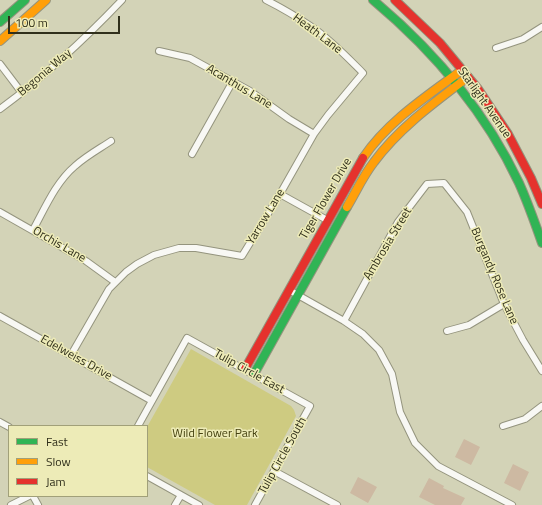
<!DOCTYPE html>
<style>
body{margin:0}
#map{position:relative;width:542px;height:505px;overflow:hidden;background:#d3d3b7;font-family:"Titillium Web",sans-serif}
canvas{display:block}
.legend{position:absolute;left:8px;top:425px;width:140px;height:72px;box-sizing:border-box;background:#edebb7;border:1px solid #a1a079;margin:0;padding:5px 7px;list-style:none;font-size:12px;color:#302f1b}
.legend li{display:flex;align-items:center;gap:8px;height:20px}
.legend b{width:20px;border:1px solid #a1a079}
.scale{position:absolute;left:8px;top:16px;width:112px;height:18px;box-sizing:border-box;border:2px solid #302f1b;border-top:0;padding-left:5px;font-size:12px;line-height:14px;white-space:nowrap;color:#302f1b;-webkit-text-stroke:3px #edebb7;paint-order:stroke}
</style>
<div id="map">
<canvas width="542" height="505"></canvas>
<ul class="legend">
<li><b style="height:5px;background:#30b455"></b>Fast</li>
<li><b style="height:5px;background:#ff9f0a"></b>Slow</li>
<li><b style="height:5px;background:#e5322d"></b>Jam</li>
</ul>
<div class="scale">100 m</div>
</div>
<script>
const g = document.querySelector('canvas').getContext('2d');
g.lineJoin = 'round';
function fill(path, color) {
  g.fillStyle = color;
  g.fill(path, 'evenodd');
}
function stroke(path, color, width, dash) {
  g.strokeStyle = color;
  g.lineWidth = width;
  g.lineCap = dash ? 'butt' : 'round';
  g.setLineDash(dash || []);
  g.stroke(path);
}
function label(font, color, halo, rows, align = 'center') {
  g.font = font + ' "Titillium Web",sans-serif';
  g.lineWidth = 3;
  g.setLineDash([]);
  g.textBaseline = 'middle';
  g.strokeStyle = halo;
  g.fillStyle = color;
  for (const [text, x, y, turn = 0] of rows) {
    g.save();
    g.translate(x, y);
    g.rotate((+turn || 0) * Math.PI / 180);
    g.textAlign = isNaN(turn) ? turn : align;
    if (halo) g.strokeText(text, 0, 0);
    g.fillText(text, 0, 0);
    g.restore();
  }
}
const green = new Path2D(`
 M191 349 291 406 294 410 296 416 247 505H215L147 467V427Z`);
const building = new Path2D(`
 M464 439 480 447 471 465 455 457Z
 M513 464 529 472 520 491 504 483Z
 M358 477 377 487 368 503 350 493Z
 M429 478 444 486 443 488 465 498 461 505H435L419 497Z`);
const street = new Path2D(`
 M496 48 523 39 542 27
 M159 51 190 58 250 91 289 119 314 134
 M0 64 22 93
 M0 109C44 77 84 40 122 0
 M192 154 233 81
 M280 194 327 220
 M0 212 86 261 115 282
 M33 230C45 208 56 182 75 166 86 156 99 149 111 141
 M289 290 344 321 363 334 379 350 392 374 400 412 415 443 438 466 512 505
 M0 316 152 401
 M344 321 398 222 427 184 444 183 467 212 504 304 523 340 542 371
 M447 331 469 325 504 304
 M71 355 109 289 126 272 137 264 154 255 179 248H196L242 256 280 194 314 134 328 115 363 73C347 57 331 40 312 27 297 17 282 8 266 0
 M0 422 9 427
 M138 426 187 338 310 406 255 505
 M503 426 525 419 542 406
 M274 471 337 505
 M147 476 199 505
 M33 496 38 505
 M11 505 29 496
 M175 505 181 495`);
const fast = new Path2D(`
 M373 0C434 51 485 111 519 183 528 203 535 223 542 243
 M0 22 25 0
 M254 374 347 207`);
const slow = new Path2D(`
 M0 41 46 0
 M363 158C388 121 427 96 462 70
 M347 207C356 192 363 176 374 162 399 128 435 102 468 77`);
const jam = new Path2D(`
 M395 0 440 43 478 89 508 134 531 178 542 204
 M245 369 363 158`);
const streetNames = [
 ["Heath Lane",317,34,37],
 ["Begonia Way",45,73,-40],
 ["Acanthus Lane",239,87,31],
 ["Starlight Avenue",484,103,55],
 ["Tiger Flower Drive",326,199,-60],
 ["Yarrow Lane",266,217,-59],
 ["Ambrosia Street",388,244,-59],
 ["Orchis Lane",59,245,30],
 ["Burgandy Rose Lane",494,276,67],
 ["Edelweiss Drive",76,358,29],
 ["Tulip Circle East",249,372,29],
 ["Tulip Circle South",283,456,-61]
];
const parkNames = [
 ["Wild Flower Park",215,434]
];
fill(green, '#cecb81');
fill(building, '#cdb9a2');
stroke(street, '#94947e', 8);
stroke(fast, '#94947e', 10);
stroke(slow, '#94947e', 10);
stroke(jam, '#94947e', 10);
stroke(street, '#f8f8f4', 6);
stroke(fast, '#30b455', 8);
stroke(slow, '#ff9f0a', 8);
stroke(jam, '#e5322d', 8);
label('12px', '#302f1b', '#edebb7', streetNames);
label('12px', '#44410f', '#edebb7', parkNames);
</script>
